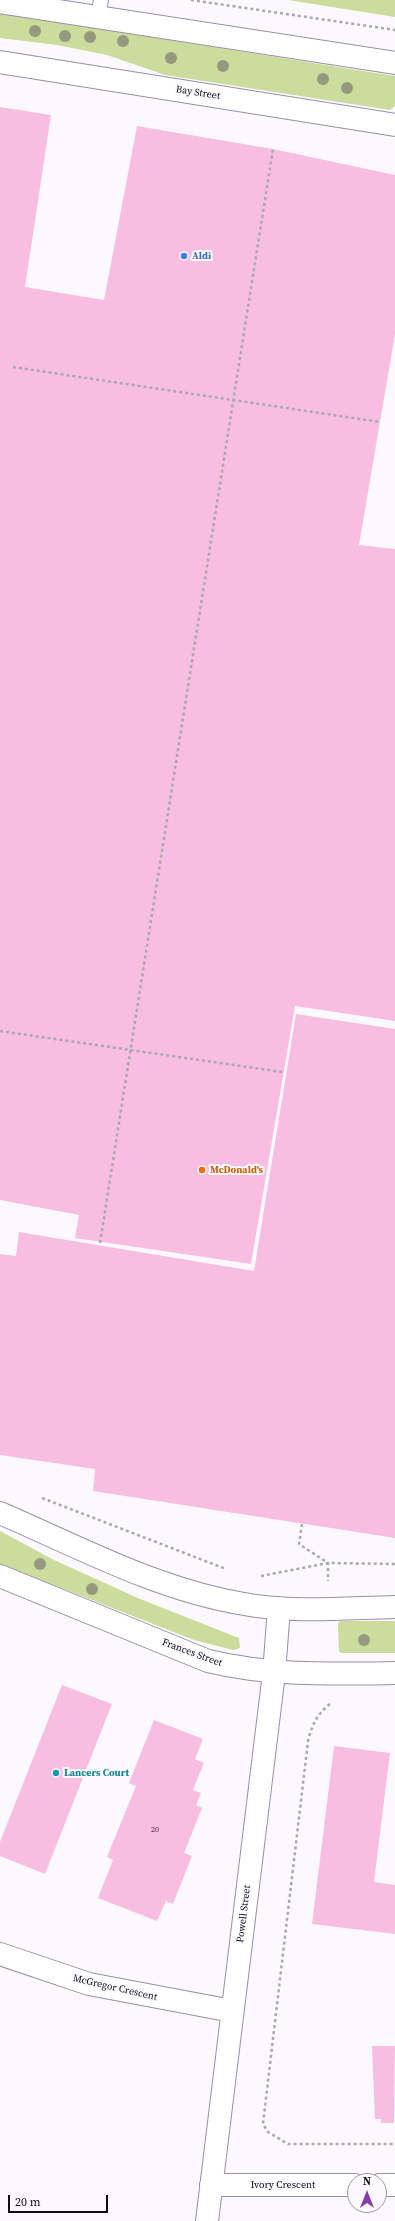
<!DOCTYPE html>
<style>
body{margin:0}
#map{position:relative;width:395px;height:2221px;overflow:hidden;background:#fbf9ff;font-family:"Source Serif 4",serif}
canvas{display:block}
.north{position:absolute;left:347px;top:2173px;width:40px;height:40px;box-sizing:border-box;background:#fbf9ff;border:1px solid #9d9aa1;border-radius:50%;rotate:0deg;font-size:11px;font-weight:700;line-height:16px;text-align:center;color:#0f0b14}
.north::after{content:'';display:block;margin:auto;width:14px;height:18px;background:#853caf;clip-path:polygon(50% 0,100% 100%,50% 72%,0 100%)}
.scale{position:absolute;left:8px;top:2195px;width:100px;height:18px;box-sizing:border-box;border:2px solid #0f0b14;border-top:0;padding-left:5px;font-size:12px;line-height:14px;white-space:nowrap;color:#0f0b14;-webkit-text-stroke:3px #fbf9ff;paint-order:stroke}
</style>
<div id="map">
<canvas width="395" height="2221"></canvas>
<div class="north">N</div>
<div class="scale">20 m</div>
</div>
<script>
const g = document.querySelector('canvas').getContext('2d');
g.lineJoin = 'round';
function fill(path, color) {
  g.fillStyle = color;
  g.fill(path, 'evenodd');
}
function stroke(path, color, width, dash) {
  g.strokeStyle = color;
  g.lineWidth = width;
  g.lineCap = dash ? 'butt' : 'round';
  g.setLineDash(dash || []);
  g.stroke(path);
}
function label(font, color, halo, rows, align = 'center') {
  g.font = font + ' "Source Serif 4",serif';
  g.lineWidth = 4;
  g.setLineDash([]);
  g.textBaseline = 'middle';
  g.strokeStyle = halo;
  g.fillStyle = color;
  for (const [text, x, y, turn = 0] of rows) {
    g.save();
    g.translate(x, y);
    g.rotate((+turn || 0) * Math.PI / 180);
    g.textAlign = isNaN(turn) ? turn : align;
    if (halo) g.strokeText(text, 0, 0);
    g.fillText(text, 0, 0);
    g.restore();
  }
}
const green = new Path2D(`
 M288 0H395V17Z
 M0 13 395 76V106L390 110 165 75 107 55 57 45 0 38Z
 M0 1531 54 1560 140 1599 239 1638 240 1647 238 1649 233 1650 194 1640 0 1564Z
 M340 1621H395V1653H341L339 1651 338 1624Z`);
const building = new Path2D(`
 M0 107 51 115 25 287 104 300 137 126 273 149 395 175V334L359 545 395 549V1021L295 1006 251 1264 75 1238 79 1215 0 1200Z
 M296 1014 395 1029V1538L93 1491 95 1469 0 1455V1254L16 1256 19 1232 254 1271Z
 M62 1685 112 1704 45 1874 0 1856V1842Z
 M154 1720 203 1739 195 1759 204 1763 193 1790 201 1793 196 1805 202 1808 184 1853 192 1856 173 1904 166 1901 157 1921 98 1898 113 1860 107 1857 136 1786 129 1783Z
 M334 1746 390 1753 374 1882 395 1885V1934L312 1924Z
 M372 2046H395L394 2123H381V2119H375Z`);
const path = new Path2D(`
 M191 0 395 30
 M13 367 380 422
 M0 1031 282 1072
 M100 1243 273 149
 M42 1498 226 1569
 M302 1524 299 1544 328 1563V1581
 M261 1576 328 1563 395 1564
 M330 1704C317 1714 312 1725 308 1741L263 2124 268 2132 288 2144H395`);
const service = new Path2D(`
 M98 16 101 0`);
const minor = new Path2D(`
 M0 2 395 63
 M0 62 395 125
 M0 1513C79 1547 158 1590 244 1604 291 1613 346 1608 395 1607
 M0 1576 208 1661C270 1676 332 1674 395 1673
 M0 1954 89 1984 232 2011
 M211 2185H355
 M379 2185H395
 M207 2221 274 1673 279 1608`);
const trees = [
 [35,31],
 [65,36],
 [90,37],
 [123,41],
 [171,58],
 [223,66],
 [323,79],
 [347,88],
 [40,1564],
 [92,1589],
 [364,1640]
];
const markers = [
 [184,256,4,"#3f7fe0"],
 [202,1170,4,"#e8710a"],
 [56,1773,4,"#0f9aa8"]
];
const numberNames = [
 ["20",155,1830]
];
const streetNames = [
 ["Bay Street",198,93,9],
 ["Frances Street",192,1653,20],
 ["Powell Street",244,1914,-83],
 ["McGregor Crescent",115,1988,13],
 ["Ivory Crescent",283,2185]
];
const shopNames = [
 ["Aldi",192,256]
];
const foodNames = [
 ["McDonald's",210,1170]
];
const cultureNames = [
 ["Lancers Court",64,1773]
];
fill(green, '#ccdc9c');
fill(building, '#f8bee1');
stroke(service, '#998eaa', 16);
stroke(minor, '#998eaa', 24);
stroke(path, '#aaa8af', 2.5, [3, 3]);
stroke(service, '#fff', 14);
stroke(minor, '#fff', 22);
g.fillStyle = '#959a7f';
for (const [x, y] of trees) {
  g.beginPath();
  g.arc(x, y, 6, 0, 2 * Math.PI);
  g.fill();
}
for (const [x, y, r, color] of markers) {
  const dot = new Path2D();
  dot.arc(x, y, r, 0, 2 * Math.PI);
  g.fillStyle = color;
  g.fill(dot);
  stroke(dot, '#fbf9ff', 1.5);
}
label('8px', '#493847', null, numberNames);
label('10px', '#0f0b14', '#fbf9ff', streetNames);
label('bold 10px', '#366cbe', '#fbf9ff', shopNames, 'left');
label('bold 10px', '#c56008', '#fbf9ff', foodNames, 'left');
label('bold 10px', '#0d838f', '#fbf9ff', cultureNames, 'left');
</script>
